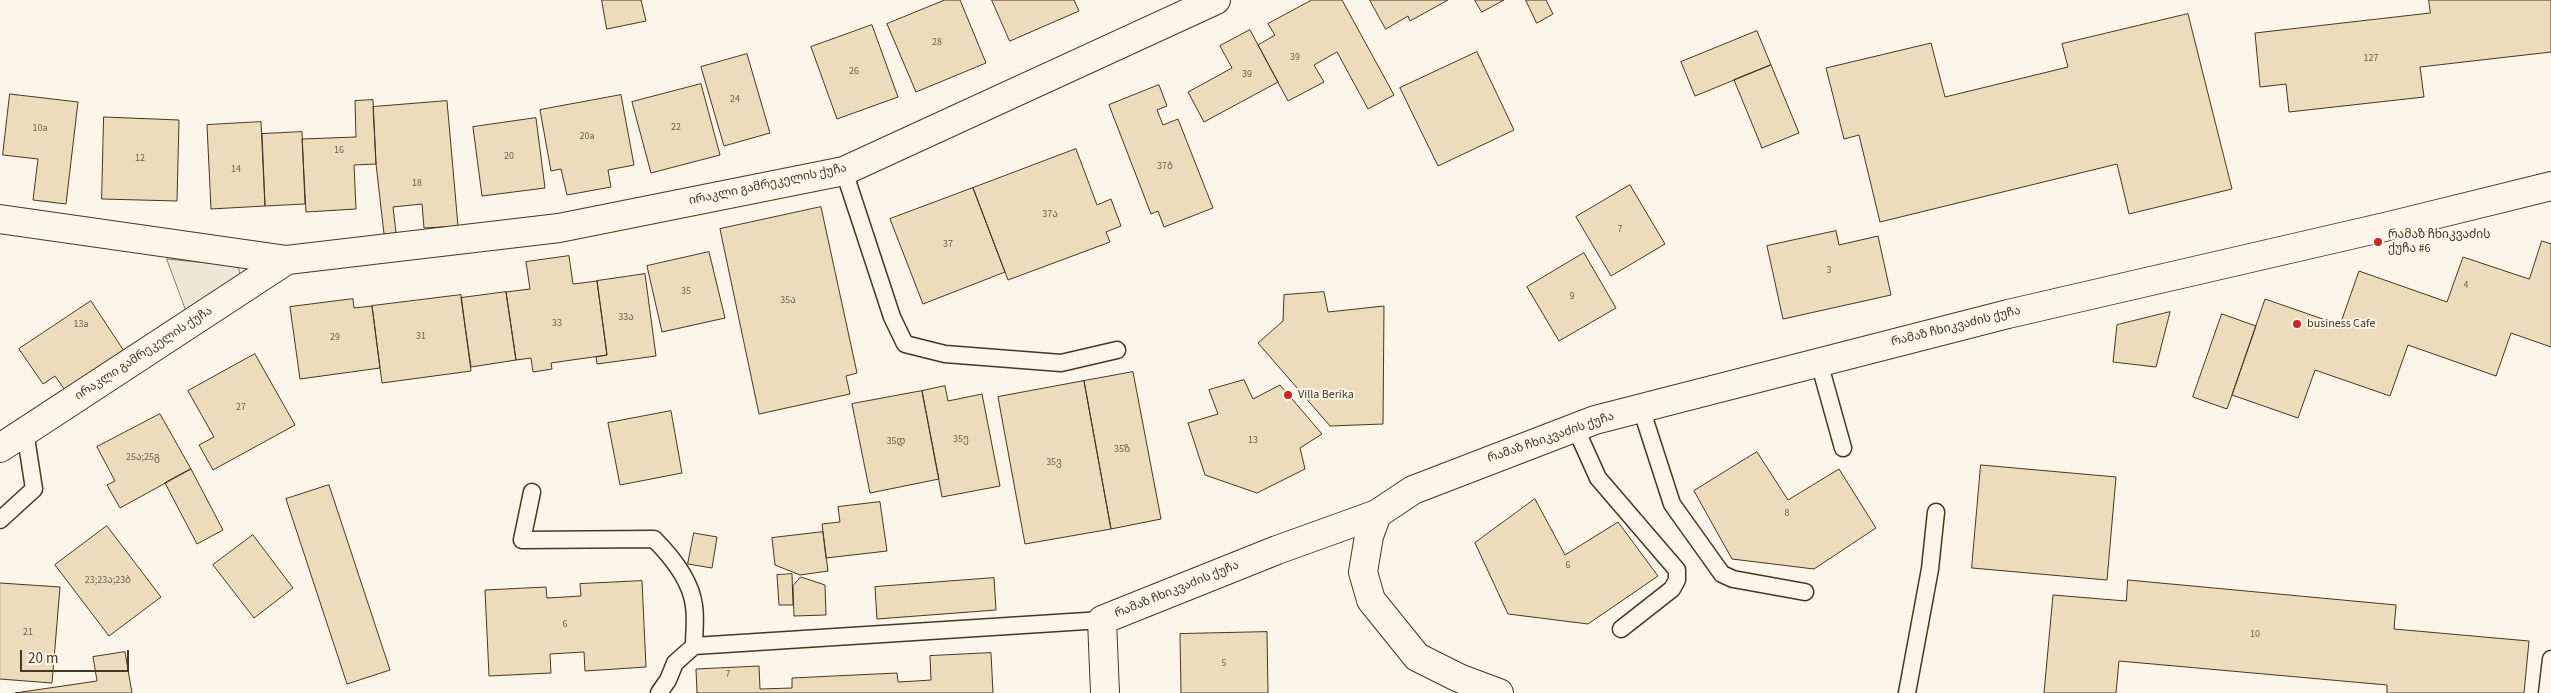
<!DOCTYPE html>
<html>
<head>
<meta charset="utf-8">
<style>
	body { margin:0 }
	#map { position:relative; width:2551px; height:693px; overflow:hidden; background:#fbf6e9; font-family:"Source Sans 3",sans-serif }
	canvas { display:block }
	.scale { position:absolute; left:20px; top:650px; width:109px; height:22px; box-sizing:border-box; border:2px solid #4a3520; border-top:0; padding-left:6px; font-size:15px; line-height:18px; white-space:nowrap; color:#4a3520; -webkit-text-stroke:4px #fbf6e9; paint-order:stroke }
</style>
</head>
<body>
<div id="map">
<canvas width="2551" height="693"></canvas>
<div class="scale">20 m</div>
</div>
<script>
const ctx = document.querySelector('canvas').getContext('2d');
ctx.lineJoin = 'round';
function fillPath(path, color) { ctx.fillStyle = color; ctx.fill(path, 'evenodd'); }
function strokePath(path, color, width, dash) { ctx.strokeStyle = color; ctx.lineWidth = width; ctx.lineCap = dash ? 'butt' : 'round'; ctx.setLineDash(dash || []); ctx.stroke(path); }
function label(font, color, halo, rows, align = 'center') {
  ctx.font = font + ' "Source Sans 3","Noto Sans Georgian",sans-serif'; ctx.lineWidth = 4; ctx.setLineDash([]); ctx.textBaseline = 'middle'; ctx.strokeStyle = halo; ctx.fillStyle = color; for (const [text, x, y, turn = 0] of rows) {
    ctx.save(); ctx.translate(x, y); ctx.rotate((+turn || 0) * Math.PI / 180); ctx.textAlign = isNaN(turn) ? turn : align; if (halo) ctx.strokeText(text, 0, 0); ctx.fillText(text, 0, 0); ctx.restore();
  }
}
const green = new Path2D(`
	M167 259 238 266 241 278 186 310Z`);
const building = new Path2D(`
	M602 0H641L646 21 607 29Z
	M945 0H960L986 63 916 92 887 24Z
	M992 0H1074L1079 11 1010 41Z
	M1312 0H1342L1394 95 1368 109 1337 52 1314 65 1324 82 1288 101 1258 45 1275 35 1268 24Z
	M1370 0H1448L1410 21 1408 16 1386 29Z
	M1475 0H1504L1482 12Z
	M1526 0H1546L1553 14 1537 23Z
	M2429 0H2551V52L2420 67 2424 97 2289 112 2286 84 2260 87 2255 33 2430 13Z
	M2188 14 2232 189 2129 214 2117 164 1880 222 1859 135 1844 139 1826 68 1931 43 1945 97 2068 67 2062 44Z
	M872 25 898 97 837 119 811 47Z
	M1250 30 1278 82 1204 122 1188 92 1232 68 1220 46Z
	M1757 31 1771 65 1695 96 1681 62Z
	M1477 52 1514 130 1438 166 1400 88Z
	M747 54 770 133 724 146 701 67Z
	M1771 65 1799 133 1762 148 1734 80Z
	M701 84 720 155 651 173 632 102Z
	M1159 85 1167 106 1157 110 1163 125 1178 119 1213 208 1164 227 1158 211 1151 214 1109 105Z
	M10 94 78 102 66 204 33 200 38 159 3 155Z
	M621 95 634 165 608 170 611 187 567 195 561 169 551 171 540 110Z
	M373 100 376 164 354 165 356 209 306 212 302 139 356 137 355 101Z
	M447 101 458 226 424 228 422 204 393 207 396 233 384 234 376 164 373 107Z
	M104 117 179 120 177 201 102 199Z
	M536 118 545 188 482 196 473 127Z
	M261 122 265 206 211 209 207 125Z
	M302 132 305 204 265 206 262 134Z
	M1076 149 1097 205 1111 199 1121 226 1106 232 1110 242 1008 280 973 188Z
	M1630 185 1665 244 1611 276 1576 217Z
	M973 188 1005 272 923 304 890 219Z
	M821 207 857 373 846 376 850 394 759 414 720 229Z
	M1836 231 1839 245 1878 236 1891 295 1783 319 1767 246Z
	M2542 241 2551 244V347L2511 333 2496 376 2408 345 2390 396 2315 370 2298 418 2232 395 2265 299 2340 325 2359 271 2447 302 2463 257 2529 279Z
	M709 252 725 318 662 332 647 266Z
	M1584 253 1616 308 1559 341 1527 287Z
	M569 256 573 284 597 281 607 355 551 363 552 369 533 372 531 358 516 360 506 292 530 289 526 262Z
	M645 274 656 356 597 364 596 357 607 355 597 281Z
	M506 292 516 360 471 367 461 298Z
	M1324 292 1328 312 1384 306 1383 424 1330 426 1258 343 1283 321 1284 295Z
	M461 295 471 371 382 383 372 306Z
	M353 299 354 308 372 306 380 368 300 379 290 307Z
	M91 301 126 354 67 393 55 376 43 384 19 349Z
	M2170 312 2156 367 2113 362 2117 325Z
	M2222 314 2256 326 2227 409 2193 397Z
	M255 354 295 425 213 470 199 445 214 437 188 391Z
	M1133 372 1161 519 1111 529 1084 381Z
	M1244 380 1253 399 1280 385 1322 434 1300 448 1305 469 1257 493 1205 475 1188 423 1218 414 1209 390Z
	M1084 381 1111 529 1025 544 998 397Z
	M945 386 948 401 982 394 1000 486 942 497 922 391Z
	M922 391 939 479 870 493 852 404Z
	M671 411 682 473 620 485 608 423Z
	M160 414 191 469 120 508 107 485 115 481 97 447Z
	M1757 452 1788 500 1839 469 1876 528 1814 569 1732 559 1694 491Z
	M1981 465 2116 477 2107 580 1972 568Z
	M191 469 223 530 197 544 165 483Z
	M329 485 390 670 347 684 286 499Z
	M1535 499 1565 555 1618 522 1658 576 1588 624 1508 614 1475 543Z
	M880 502 887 551 826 558 822 524 840 522 838 507Z
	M107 526 161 597 109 636 55 565Z
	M823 532 828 571 800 575 775 565 772 538Z
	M694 533 717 537 712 568 688 564Z
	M253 535 293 588 254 618 213 565Z
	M792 574 793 605H779L777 575Z
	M801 577 825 585 826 615 794 616 793 586Z
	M994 578 996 610 877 619 875 587Z
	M2128 580 2396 605 2394 629 2529 641 2524 693H2387V685L2119 661 2116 693H2044L2053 595 2126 601Z
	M642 581 646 667 585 671 584 652 550 654 551 673 489 676 485 590 546 587 547 598 581 596 580 584Z
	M0 583 60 587 52 683 0 679Z
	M1267 632 1268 693H1181L1180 634Z
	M125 652 132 693H15L97 681 93 657Z
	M991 653 993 693H697L696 669 759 666 760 689 792 688V678L897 673 898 682 916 681 931 680 930 656Z`);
const lane = new Path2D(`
	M844 171 892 317 905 344 945 354 1061 363 1117 350
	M1819 362 1843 448
	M1641 408 1672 504 1722 574 1733 579 1805 592
	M1575 427 1598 478 1677 570V580L1672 589 1621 629
	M532 492 522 540 654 539C672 557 691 580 694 606 696 619 694 633 694 646L1102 620
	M0 520 34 489 25 431
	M659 693 668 680 675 663 694 646
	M1907 693 1930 569 1936 512
	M2547 693 2551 659`);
const street = new Path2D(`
	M0 219 287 260 559 228 844 171 1216 0
	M0 448 287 260
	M1105 693 1102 620 1277 550 1377 514`);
const secondary = new Path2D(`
	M1499 693 1459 678 1417 657 1371 600 1363 572 1369 536 1377 514 1413 490 1595 420 2008 314 2389 226 2551 186`);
const markers = [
	[2378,242,5,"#c62828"],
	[2297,324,5,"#c62828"],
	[1288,395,5,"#c62828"]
];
const numberNames = [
	["28",937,43],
	["39",1295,58],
	["127",2371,59],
	["26",854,72],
	["39",1247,75],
	["24",735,100],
	["22",676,128],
	["10a",40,129],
	["20a",587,137],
	["16",339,151],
	["20",509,157],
	["12",140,159],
	["37ბ",1165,167],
	["14",236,170],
	["18",417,184],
	["37ა",1050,215],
	["7",1620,230],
	["37",948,245],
	["3",1829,271],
	["4",2466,286],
	["35",686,292],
	["9",1572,297],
	["35ა",788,301],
	["33ა",626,318],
	["33",557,324],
	["13a",81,325],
	["31",421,337],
	["29",335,338],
	["27",241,408],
	["35ე",961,440],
	["13",1253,441],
	["35დ",896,442],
	["35ზ",1122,450],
	["25ა;25გ",143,458],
	["35ვ",1054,463],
	["8",1787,514],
	["6",1568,566],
	["23;23ა;23ბ",108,581],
	["6",565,625],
	["21",28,633],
	["10",2255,635],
	["5",1224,664],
	["7",728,675]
];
const streetNames = [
	["ირაკლი გამრეკელის ქუჩა",768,185,-12],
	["რამაზ ჩხიკვაძის ქუჩა",1956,327,-14],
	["ირაკლი გამრეკელის ქუჩა",144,354,-33],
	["რამაზ ჩხიკვაძის ქუჩა",1551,438,-19],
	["რამაზ ჩხიკვაძის ქუჩა",1177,590,-22]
];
const poiNames = [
	["რამაზ ჩხიკვაძის",2388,235],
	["ქუჩა #6",2388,249],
	["business Cafe",2307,324],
	["Villa Berika",1298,395]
];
fillPath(green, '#ede6d9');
strokePath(green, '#887966', 1);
fillPath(building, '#ecdcbc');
strokePath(building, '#4a3520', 1);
strokePath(lane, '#4a3520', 19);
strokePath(street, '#4a3520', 30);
strokePath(secondary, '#4a3520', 30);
strokePath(lane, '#fbf6e9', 16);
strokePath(street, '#fbf6e9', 28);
strokePath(secondary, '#fbf6e9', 28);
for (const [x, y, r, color] of markers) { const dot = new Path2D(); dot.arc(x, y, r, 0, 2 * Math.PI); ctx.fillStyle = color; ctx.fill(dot); strokePath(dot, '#fbf6e9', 2); }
label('10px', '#725f47', null, numberNames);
label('12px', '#4a3520', '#fbf6e9', streetNames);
label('12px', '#4a3520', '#fbf6e9', poiNames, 'left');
</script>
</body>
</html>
